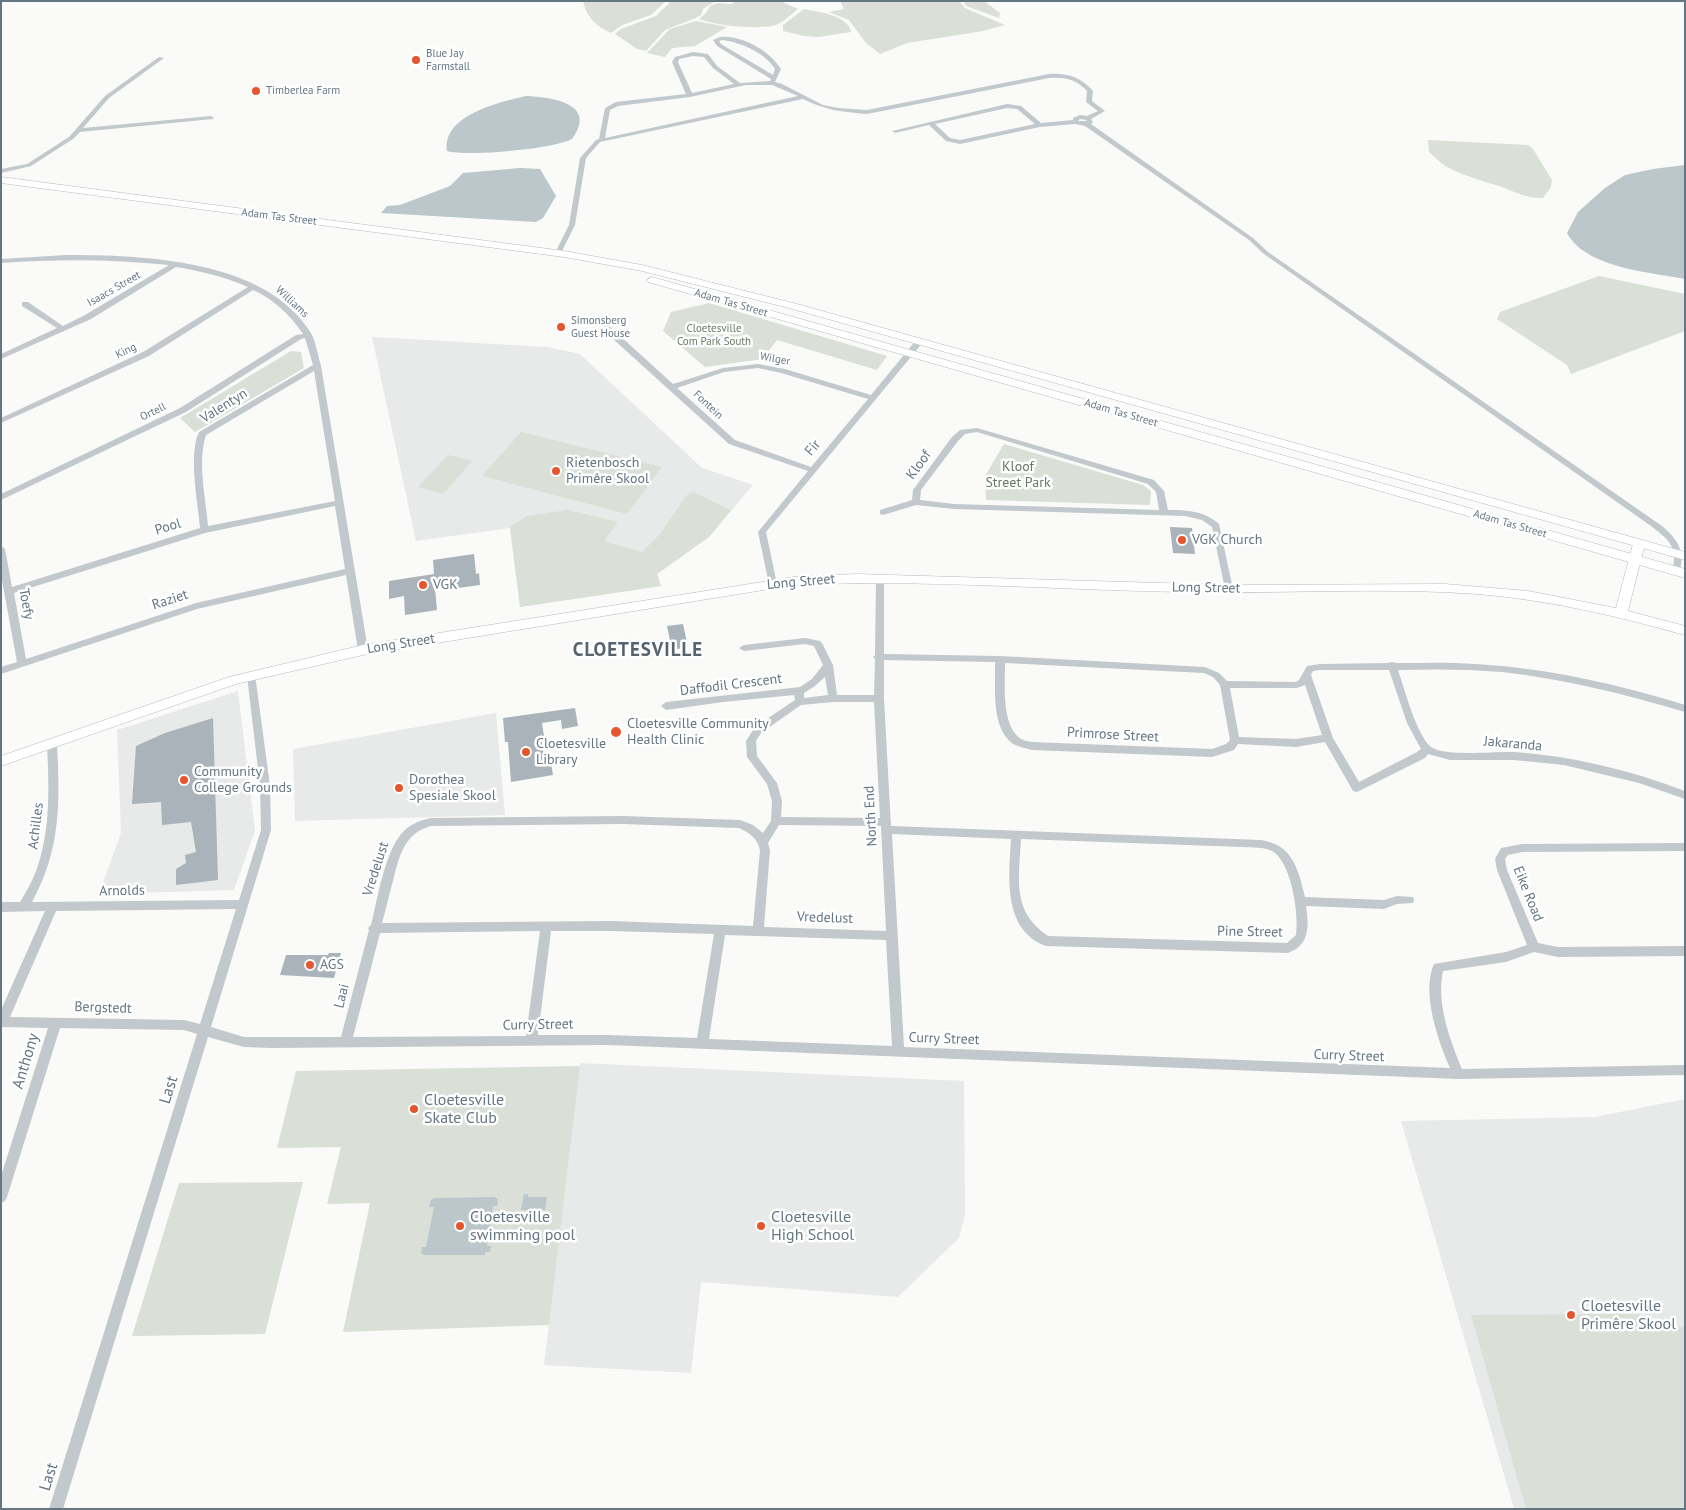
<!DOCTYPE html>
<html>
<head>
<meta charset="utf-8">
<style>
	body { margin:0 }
	#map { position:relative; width:1686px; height:1510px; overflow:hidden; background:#fafaf8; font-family:"PT Sans",sans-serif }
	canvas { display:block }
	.frame { position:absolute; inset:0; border:2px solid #657683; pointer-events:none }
</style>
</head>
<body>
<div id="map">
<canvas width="1686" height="1510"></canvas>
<div class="frame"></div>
</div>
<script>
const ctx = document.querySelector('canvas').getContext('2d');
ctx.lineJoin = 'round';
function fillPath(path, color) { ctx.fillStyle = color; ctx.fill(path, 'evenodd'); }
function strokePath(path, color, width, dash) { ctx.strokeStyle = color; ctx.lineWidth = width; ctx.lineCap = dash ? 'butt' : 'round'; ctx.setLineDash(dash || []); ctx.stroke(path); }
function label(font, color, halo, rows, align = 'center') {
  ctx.font = font + ' "PT Sans",sans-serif'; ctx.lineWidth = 5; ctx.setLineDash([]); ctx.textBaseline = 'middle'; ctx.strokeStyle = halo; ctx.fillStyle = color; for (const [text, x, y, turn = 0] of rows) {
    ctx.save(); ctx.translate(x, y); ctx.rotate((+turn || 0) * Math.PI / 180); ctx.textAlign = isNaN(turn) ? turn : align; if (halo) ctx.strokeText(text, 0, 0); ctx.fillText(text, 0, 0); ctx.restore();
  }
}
const built = new Path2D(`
	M372 337 548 347 580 354 702 468 753 485 709 537 657 574 661 586 520 607 510 528 416 541Z
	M238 691 255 831 234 890 99 894 121 833 117 730Z
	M496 713 505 815 295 821 293 749Z
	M580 1063 964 1081 965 1215 959 1238 898 1297 701 1282 691 1373 544 1365Z
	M1685 1099V1509H1514L1401 1121 1595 1117Z`);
const green = new Path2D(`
	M583 1H666L651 15 622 25 611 33C597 27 586 17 583 1Z
	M671 1 714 2 703 9 701 15 696 18 665 30 646 51 637 49 615 34 621 29 656 16Z
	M736 1H780L798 9C790 15 782 24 772 26 753 29 717 26 699 19L706 13 710 6 718 3 731 4Z
	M840 1H959L965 8 1005 25 983 31 907 43 880 54 866 43 849 20 829 12 844 9Z
	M964 1H984L1000 13 999 18 966 6Z
	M804 9C818 12 848 15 851 32L819 37 804 36 783 31V25Z
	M696 21 727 27 695 46 672 48 665 57 647 53 670 29Z
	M1428 140 1528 145 1533 149 1552 180 1551 187 1543 198C1526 199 1514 191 1499 186 1482 181 1466 176 1451 169 1443 166 1435 157 1429 152Z
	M1599 276 1685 294V331L1571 374 1567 365 1497 319 1500 312Z
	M709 303 887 356 877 370 777 340 763 359 705 367 663 331 671 312Z
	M291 351 301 352 304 368 195 432 180 418Z
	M521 432 662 467 627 514 482 476Z
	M1004 444 1143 485 1151 491 1150 505 986 500 985 476Z
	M448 455 472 461 443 494 418 487Z
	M693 492 731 510 709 537 657 574 661 586 520 607 510 527 527 516 568 510 618 522 604 541 642 552 659 535 687 495Z
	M580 1066 549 1325 343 1332 370 1203 327 1204 341 1147 277 1148 296 1071Z
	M303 1182 265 1334 132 1336 179 1183Z
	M1639 1314 1644 1327H1685V1509H1526L1471 1315Z`);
const water = new Path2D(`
	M526 96C550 97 599 103 572 139 553 149 467 157 447 151 442 115 500 102 526 96Z
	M1685 165V279C1649 272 1586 268 1567 233L1578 212 1605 188 1625 175 1653 169Z
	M520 168 540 169 556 196 543 218 536 222 381 213 387 206 400 205 450 186 463 173Z
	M524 1194H528V1197H547L545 1210H521Z
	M494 1197 498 1199 497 1206H493L487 1246H491L490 1252H485V1255H424L421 1253 422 1247H426L434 1207H429L431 1200 435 1198Z`);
const building = new Path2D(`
	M1170 527 1192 528 1195 554 1173 553Z
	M474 554 476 574 479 573 480 585 458 588V584L435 588 437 610 405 615 404 596 389 599V581L434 574 433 560Z
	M683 624 688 647 672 650 667 626Z
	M575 708 578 726 562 729 561 720 542 723 544 736H541L545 764 551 763 553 775 511 782 508 742H505L503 718Z
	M213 718 218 880 176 885V869L186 863 185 855 196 852 191 822 162 825 161 802 132 804 136 746 165 733Z
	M329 953H341L334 978 280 975 286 955H328Z`);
const street = new Path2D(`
	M720 37C742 35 770 51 781 69L775 82 782 84 823 105 838 108 867 110 1049 74C1067 73 1081 77 1093 91L1092 101 1105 111 1091 119 1093 122 1091 124 1253 238 1268 252 1662 526C1678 539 1686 553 1679 573H1673L1672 571C1679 547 1668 539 1651 526L1264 254 1249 240 1085 126 1075 124 1040 127 960 144 946 141 929 125 895 133 892 131 1007 104 1021 106 1041 123 1073 120V118L1080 115 1087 116 1098 111 1086 102 1087 91C1076 79 1065 77 1049 78L867 114C842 112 825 110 803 99L600 142 586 158 575 225 560 255 555 256 554 255 569 225 580 158 596 140 599 139 605 108 616 102 686 94 672 62 675 57 693 52 708 54 717 66 740 83 770 81 771 79 717 46 713 40ZM722 40C741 42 765 53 775 69L773 75 721 44 719 41ZM693 56 704 57 713 68 734 84 692 93 678 62 679 59ZM746 85H772L798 96 605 138 610 110 618 106 690 97ZM1007 108 1017 109 1035 124 960 140 950 138 935 124ZM1081 119 1086 120 1087 121H1079L1078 120Z
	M159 57 164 58 109 98 83 128 211 116 214 118 213 119 80 132 73 139 31 166 1 173V169L27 164 69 137 105 96Z
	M66 255C142 255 266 259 311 333 316 342 318 356 321 366L368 650 366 652H360L358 650 346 575 197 609 1 674V667L17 662 1 575V546L5 549 12 587 200 528C198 503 188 454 199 432L313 365 305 338 301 339 186 412 1 500V494L180 408 296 335 303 334C291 316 274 299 253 290L149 356 1 423V418L143 352 248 287C225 277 201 271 176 267L91 319 1 359V354L57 328 22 306V302H28L63 326 85 315 169 265C113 259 58 259 1 263V259ZM314 371 335 501 208 526C206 498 197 463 206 435ZM335 506 345 569 196 603 26 659 14 593 205 533Z
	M602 325H608L673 384 723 368 758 364 785 369 871 395 917 339H923L924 341 766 532 777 584 773 587 769 584 758 532 808 471 729 444 602 329ZM758 368 781 373 868 399 811 467 735 440 677 388 724 372Z
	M977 428 1154 480 1164 491 1168 510C1187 510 1205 511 1219 524L1233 589 1232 591 1229 592 1225 589 1212 527 1202 520 1185 516 954 509 916 505 883 515 880 514V510L912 500 913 490 952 437 960 430ZM977 432 1148 484 1156 492 1159 510 954 504 920 500 921 490 958 441 965 434Z
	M880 576 884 579V654L1000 656 1205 667 1219 673 1227 681 1296 682 1299 680 1307 666 1320 664 1388 663 1392 662 1396 663C1422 663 1449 662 1476 664 1547 668 1617 684 1685 705V712C1625 694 1564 679 1502 672 1467 669 1433 669 1398 670 1404 688 1417 736 1431 747 1445 757 1495 751 1514 752 1572 756 1630 770 1685 791V799L1639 783 1564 765 1514 760H1450L1428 754 1425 758 1357 792 1353 791 1325 742 1296 747 1238 744 1234 750 1212 757 1032 750C1026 748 1019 747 1013 744 990 727 996 687 995 662L884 660V699L891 826 1261 840C1293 845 1298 869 1305 897L1384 900 1397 896 1413 897 1414 900 1413 903 1397 904 1384 909 1306 906C1309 926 1310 945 1288 953L1046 946C1002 930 1009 875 1011 839L892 834 904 1047 1450 1068C1438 1041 1421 992 1434 964L1506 952 1527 945 1497 870 1495 859 1501 848 1522 844 1685 843V851L1522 852 1508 855 1505 859 1507 870 1538 943 1558 947 1685 946V956L1558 957 1534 952 1506 962 1443 971C1436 1003 1450 1040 1462 1069L1685 1065V1075L1458 1079 608 1045 271 1048 244 1047 208 1037 63 1509H49L197 1034 184 1030 60 1028 7 1197 5 1201 1 1203V1176L48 1028 1 1027V1010L45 911 1 912V902H20C26 892 32 882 36 871 51 831 49 786 47 744L48 741H56L57 744C60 803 61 849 32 902L239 900 261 830 260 786 247 676 249 674H255L270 786 271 830 211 1027 244 1037H341L369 930 368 928 371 925C378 898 385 847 406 829 413 823 422 820 431 818L622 816 740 820 753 825 763 833 771 821 772 801 767 784 747 757 746 741 755 727 795 700 794 695 723 702 666 710 661 706 666 702 800 687 812 679 823 665 814 646 805 644 744 651 739 648 744 645 805 638 820 641 822 643 833 665 837 695H874L875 659 873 657 875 655 876 579ZM1005 663 1204 673 1213 677 1220 685 1230 740 1226 744 1212 749 1032 742C1029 741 1024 741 1021 739 1001 726 1005 684 1005 663ZM1320 670H1389L1407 723 1421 749 1417 752 1359 782 1333 738 1311 675 1313 671ZM825 677 828 695 804 698V693L815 686ZM1305 685 1322 735 1296 739 1239 737 1230 688H1297ZM833 702H874L880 818 781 817 782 801 777 783 757 756 756 741 761 733 801 705ZM622 824 739 828C750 833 757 838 760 850L753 926 610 921 382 923C386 909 389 895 393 881 399 857 404 833 431 826ZM779 825 881 826 886 931 764 927 770 850 768 843ZM1021 839 1241 847C1251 848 1267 846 1275 853 1292 867 1299 915 1296 935L1287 943 1048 936C1011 911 1019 879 1021 839ZM236 909 200 1024 184 1020 10 1017 56 911ZM540 931 526 1036 353 1037 380 933ZM551 931H610L714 934 697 1038 608 1035H538ZM725 935 886 940 892 1046 709 1039Z`);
const secondary = new Path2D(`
	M1639 540 1645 544 1628 611 1685 626V635C1617 616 1549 600 1478 594 1381 587 1282 594 1185 592 1055 590 924 579 794 585L363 655 236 684 1 766V756L229 677 363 645 794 577 856 574 1228 585 1445 584 1528 591 1616 608 1633 544Z`);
const primary = new Path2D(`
	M1 177 564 251 642 265 797 304 1685 552V560L789 308 642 271 564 257 1 183Z
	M652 277 1685 569V578L648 282 647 280Z`);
const markers = [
	[416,60,5,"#e4572e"],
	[256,91,5,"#e4572e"],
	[561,327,5,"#e4572e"],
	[556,471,5,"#e4572e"],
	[1182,540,5,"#e4572e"],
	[423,585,5,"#e4572e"],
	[616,732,6,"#e4572e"],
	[526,752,5,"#e4572e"],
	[184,780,5,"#e4572e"],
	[399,788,5,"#e4572e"],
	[310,965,5,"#e4572e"],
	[414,1109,5,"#e4572e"],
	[460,1226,5,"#e4572e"],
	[761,1226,5,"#e4572e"],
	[1571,1315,5,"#e4572e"]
];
const farPoinames = [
	["Blue Jay",426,54],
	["Farmstall",426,67],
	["Timberlea Farm",266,91],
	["Simonsberg",571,321],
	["Guest House",571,334]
];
const farStreetnames = [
	["Adam Tas Street",279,217,7],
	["Isaacs Street",114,289,-30],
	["Williams",292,302,43],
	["Adam Tas Street",731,303,16],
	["King",126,351,-26],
	["Wilger",775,359,11],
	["Fontein",708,405,43],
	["Ortell",153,412,-26],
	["Adam Tas Street",1121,413,16],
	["Adam Tas Street",1510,524,16]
];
const farParknames = [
	["Cloetesville",714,329],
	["Com Park South",714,342]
];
const streetNames = [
	["Valentyn",224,406,-32],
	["Fir",813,448,-50],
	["Kloof",919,465,-54],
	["Pool",168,527,-17],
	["Long Street",801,582,-5],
	["Long Street",1206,588,1],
	["Raziet",170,600,-18],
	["Toefy",26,604,80],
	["Long Street",401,644,-9],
	["Daffodil Crescent",731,685,-7],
	["Primrose Street",1113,735,3],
	["Jakaranda",1513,744,5],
	["North End",871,816,-93],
	["Achilles",36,826,-83],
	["Vredelust",376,869,-72],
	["Arnolds",122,891,-1],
	["Eike Road",1528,894,68],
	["Vredelust",825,918,2],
	["Pine Street",1250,932,1],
	["Laai",342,996,-76],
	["Bergstedt",103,1008,2],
	["Curry Street",538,1025,-1],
	["Curry Street",944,1039,2],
	["Curry Street",1349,1056,2]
];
const poiNames = [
	["Rietenbosch",566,463],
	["Primêre Skool",566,479],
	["VGK Church",1192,540],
	["VGK",433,585],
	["Cloetesville Community",627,724],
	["Health Clinic",627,740],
	["Cloetesville",536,744],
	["Library",536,760],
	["Community",194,772],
	["College Grounds",194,788],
	["Dorothea",409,780],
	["Spesiale Skool",409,796],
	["AGS",320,965]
];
const parkNames = [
	["Kloof",1018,467],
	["Street Park",1018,483]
];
const nearStreetnames = [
	["Anthony",26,1061,-73],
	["Last",169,1090,-73],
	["Last",49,1477,-73]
];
const nearPoinames = [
	["Cloetesville",424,1100],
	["Skate Club",424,1118],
	["Cloetesville",470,1217],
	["swimming pool",470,1235],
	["Cloetesville",771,1217],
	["High School",771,1235],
	["Cloetesville",1581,1306],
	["Primêre Skool",1581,1324]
];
const districtNames = [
	["CLOETESVILLE",638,651]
];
fillPath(built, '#e8e9e9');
fillPath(green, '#dadfd7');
fillPath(water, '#bbc7cb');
fillPath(building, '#aab3b9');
strokePath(secondary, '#b3babf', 1);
strokePath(primary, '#b5babe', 1);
fillPath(street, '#c3c8cc');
fillPath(secondary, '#fff');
fillPath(primary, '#fff');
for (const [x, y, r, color] of markers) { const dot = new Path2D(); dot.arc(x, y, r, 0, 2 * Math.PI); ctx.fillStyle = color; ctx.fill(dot); strokePath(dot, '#fff', 2); }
label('11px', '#657683', '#fff', farPoinames, 'left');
label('11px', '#657683', '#fff', farStreetnames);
label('11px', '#687a64', '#fff', farParknames);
label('14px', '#657683', '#fff', streetNames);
label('14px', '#657683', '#fff', poiNames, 'left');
label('14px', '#687a64', '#fff', parkNames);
label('16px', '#657683', '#fff', nearStreetnames);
label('16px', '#657683', '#fff', nearPoinames, 'left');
ctx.letterSpacing = '1px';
label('bold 19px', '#57646e', '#fff', districtNames);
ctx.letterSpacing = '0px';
</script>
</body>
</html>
